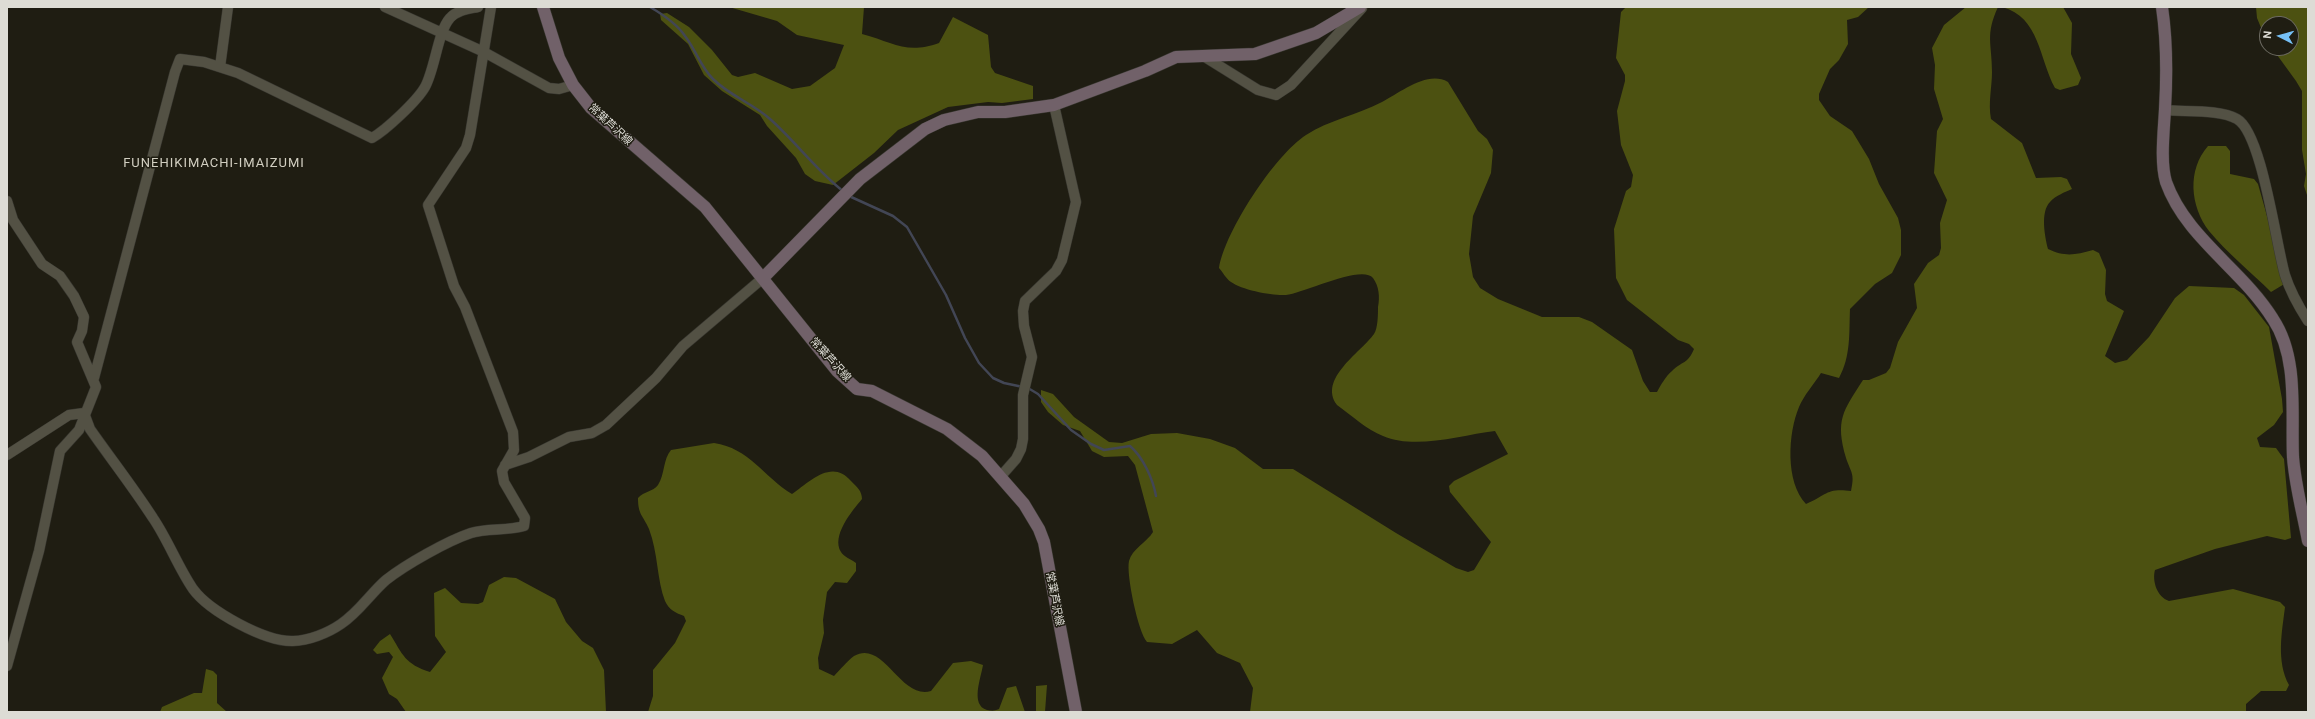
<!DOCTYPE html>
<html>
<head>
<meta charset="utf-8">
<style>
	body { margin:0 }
	#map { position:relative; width:2315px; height:719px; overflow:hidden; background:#1f1d12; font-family:Roboto,sans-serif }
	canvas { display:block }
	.frame { position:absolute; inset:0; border:8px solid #dddcd5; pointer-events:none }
	.north { position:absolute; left:2259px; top:16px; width:40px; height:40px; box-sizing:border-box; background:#1f1d12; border:1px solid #6b6960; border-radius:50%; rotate:276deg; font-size:11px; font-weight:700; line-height:16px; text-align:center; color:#dddcd5 }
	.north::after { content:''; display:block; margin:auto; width:14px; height:18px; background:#76c0f6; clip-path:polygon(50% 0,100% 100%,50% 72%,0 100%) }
</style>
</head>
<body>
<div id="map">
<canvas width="2315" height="719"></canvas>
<div class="frame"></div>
<div class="north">N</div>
</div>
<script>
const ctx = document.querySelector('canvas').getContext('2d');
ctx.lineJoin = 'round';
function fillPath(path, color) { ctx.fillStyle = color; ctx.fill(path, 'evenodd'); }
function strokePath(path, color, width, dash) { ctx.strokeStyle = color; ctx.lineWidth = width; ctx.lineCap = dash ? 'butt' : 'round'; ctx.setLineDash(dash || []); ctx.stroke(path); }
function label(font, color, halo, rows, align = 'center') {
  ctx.font = font + ' Roboto,"Noto Sans JP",sans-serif'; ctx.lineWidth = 3; ctx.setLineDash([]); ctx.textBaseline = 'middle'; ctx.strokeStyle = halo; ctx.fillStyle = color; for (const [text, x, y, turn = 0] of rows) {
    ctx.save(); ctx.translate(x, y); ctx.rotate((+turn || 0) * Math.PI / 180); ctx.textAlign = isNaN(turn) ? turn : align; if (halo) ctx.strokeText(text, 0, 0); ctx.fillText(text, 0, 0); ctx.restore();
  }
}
const forest = new Path2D(`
	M729 7H864L862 34C893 42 906 55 939 43L953 17 988 35 991 67 995 73 1033 86V99L1002 103 988 102 948 107 898 130 874 153 833 185 815 181 805 174 796 158 767 126 760 115 722 91 704 75 688 44 661 20 660 14 667 13 689 27 712 50 732 75 738 77 755 73 792 89 810 86 835 68 844 45 797 35 777 21Z
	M1626 7H1869L1858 17 1847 20 1848 44 1839 60 1830 69 1819 94V100L1830 116 1852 131 1869 159 1879 184 1898 218 1901 230V255L1892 273 1875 284 1850 309C1849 334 1851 356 1839 378L1821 373C1814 384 1804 395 1799 407 1788 433 1785 482 1806 504 1827 495 1826 488 1851 491 1855 473 1851 473 1846 458 1835 420 1843 411 1863 380H1869L1886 373 1890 368 1898 342 1917 308 1914 284 1928 263 1939 255 1941 248 1940 223 1947 200 1934 173 1937 131 1943 119 1934 89 1935 65 1932 48 1944 25 1966 7H1998C1985 35 1992 43 1992 72 1992 87 1988 103 1991 119L2022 143 2036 178 2061 177 2067 179 2072 189C2065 192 2055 196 2050 202 2040 212 2045 237 2048 249 2065 257 2075 255 2093 250L2099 253 2106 270 2105 294 2107 301 2124 311 2105 356 2115 363 2127 360 2149 337 2175 298 2189 286 2234 288 2244 295 2269 327 2282 399 2283 412 2274 425 2257 438 2260 447 2276 448 2284 459 2291 538 2285 540 2267 536 2215 549 2155 570C2152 581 2157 597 2169 601L2233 589 2280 602 2285 607C2282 632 2276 661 2289 685L2286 691H2261L2246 704V712H1250L1253 688 1240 663 1217 653 1197 630 1172 644 1147 642C1138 632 1126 574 1129 561 1132 549 1147 542 1153 532L1135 465 1128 456 1104 457 1092 451 1080 431 1063 425 1048 412 1041 402V390L1053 394 1074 417 1109 442 1122 443 1151 434 1177 433 1210 439 1235 448 1263 469H1293L1396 533 1456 568 1468 572 1474 570 1491 542 1450 492 1449 486 1454 481 1508 454 1495 431C1461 435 1416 450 1383 436 1367 430 1351 415 1337 405 1318 379 1360 353 1374 334 1378 328 1378 314 1378 307 1380 297 1379 286 1373 278 1362 264 1304 293 1286 295 1273 296 1242 290 1231 282 1226 279 1223 272 1219 268 1225 231 1275 155 1306 135 1329 120 1357 115 1382 102 1400 93 1427 70 1448 82L1478 131 1487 139 1493 150 1491 173 1473 216 1469 254 1473 277 1480 288 1498 299 1542 317H1579L1592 322 1632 350 1643 381 1650 392H1657C1661 385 1665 377 1672 371 1682 361 1688 364 1694 349L1689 344 1678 340 1627 300 1616 278 1614 229 1626 191 1631 187 1633 175 1621 145 1617 111 1625 81V75L1616 58 1621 12Z
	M2002 7H2063L2072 23 2071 54 2081 78 2078 85 2060 90 2055 88C2039 59 2040 17 2002 7Z
	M2256 7H2308V198L2304 186 2306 174 2302 150V91L2296 81 2272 48H2291V24H2267V42L2257 18Z
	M2208 146H2226L2230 151V174L2254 179 2258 184 2286 283 2271 292C2252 273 2226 252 2209 231 2190 206 2187 170 2208 146Z
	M714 443C749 448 764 477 792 494 809 482 832 458 851 481 857 487 862 491 862 499 852 511 831 536 841 552 843 556 852 560 856 563V571L847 583 835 582 827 592 823 620 824 633 818 658 819 669 834 676C840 670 847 661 854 656 884 639 900 700 931 691L953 663 971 661 983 665C981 678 970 705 987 710 992 711 994 711 999 709L1007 688 1016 686 1025 712H648L653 696V670L675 643 686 621 684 616C676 613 669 610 665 601 657 581 658 552 649 529 643 515 638 515 638 498 644 491 653 492 658 485 665 474 663 459 671 450Z
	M504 577 516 578 555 599 566 622 582 641 593 648 604 670 606 712H406L397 699 389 694 382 678 393 657 389 652 377 654 373 650 380 641 390 634C403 655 405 664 430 672L446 652 435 636 434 593 445 588 461 603 478 604 483 602 489 585Z
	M206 669 213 671 217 675V703L227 712H160L162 707 194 693H202Z
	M1047 685 1045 712H1036V686Z`);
const stream = new Path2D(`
	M650 7C662 14 677 24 685 36 696 50 700 66 713 79 730 96 752 103 770 119 796 142 816 170 843 191
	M849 196 893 216 907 227 946 295 965 338 979 363 993 378 1004 383 1023 387
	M1028 388 1038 394 1071 430 1091 444 1104 450 1130 446C1143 457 1153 479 1156 496`);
const street = new Path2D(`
	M385 7 484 52 549 88 559 89 573 85
	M1205 57 1258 90 1276 95 1291 85 1362 8
	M220 67 228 7
	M2165 110C2185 112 2220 109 2237 119 2262 133 2276 245 2285 275 2290 291 2299 307 2308 321
	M7 201 13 220 42 264 60 276 74 296 84 317 82 331 77 342 96 387 79 430 60 451 39 551 7 666
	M94 378 175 72 180 59 204 62 238 73 372 138C386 130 417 101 425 87 435 69 438 31 450 18 457 10 469 9 478 7
	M84 413 90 429C111 459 133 487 153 518 168 540 178 567 193 589 209 611 265 642 293 641 308 641 328 633 341 624 359 612 370 594 386 580 405 565 447 541 471 533 487 528 507 531 524 526L525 518 504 482 502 471 514 450 513 432 465 307 454 286 428 205 466 148 470 135 491 7
	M7 455 69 415 84 413
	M505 465 529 457 569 437 592 433 606 425 656 378 683 346 763 278
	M1001 476 1016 459 1021 449 1023 439V395L1032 357 1024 326 1023 311 1025 301 1056 271 1062 260 1076 202 1054 105`);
const secondary = new Path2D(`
	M543 7 559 58 573 85 591 108 705 207 837 371 857 389 872 391 947 429 982 456 1024 504 1039 529 1044 542 1076 712
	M2162 7C2167 41 2167 75 2165 109 2164 130 2160 162 2166 182 2186 238 2242 269 2273 319 2299 358 2291 413 2293 457 2295 485 2303 514 2308 541
	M763 278 860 179 925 129 944 120 978 112H1005L1054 105 1145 71 1176 57 1255 54 1316 33 1360 7`);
const streetNames = [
	["常葉芦沢線",610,125,43],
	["常葉芦沢線",830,360,48],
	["常葉芦沢線",1054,599,79]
];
const quarterNames = [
	["FUNEHIKIMACHI-IMAIZUMI",214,164]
];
fillPath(forest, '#4c5111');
strokePath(stream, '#424655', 2.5);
strokePath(street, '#383730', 11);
strokePath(secondary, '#383730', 13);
strokePath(street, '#535144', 10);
strokePath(secondary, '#716169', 12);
label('11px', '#dddcd5', '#1f1d12', streetNames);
ctx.letterSpacing = '1px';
label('13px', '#d2cfc1', '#1f1d12', quarterNames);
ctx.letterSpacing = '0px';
</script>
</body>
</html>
